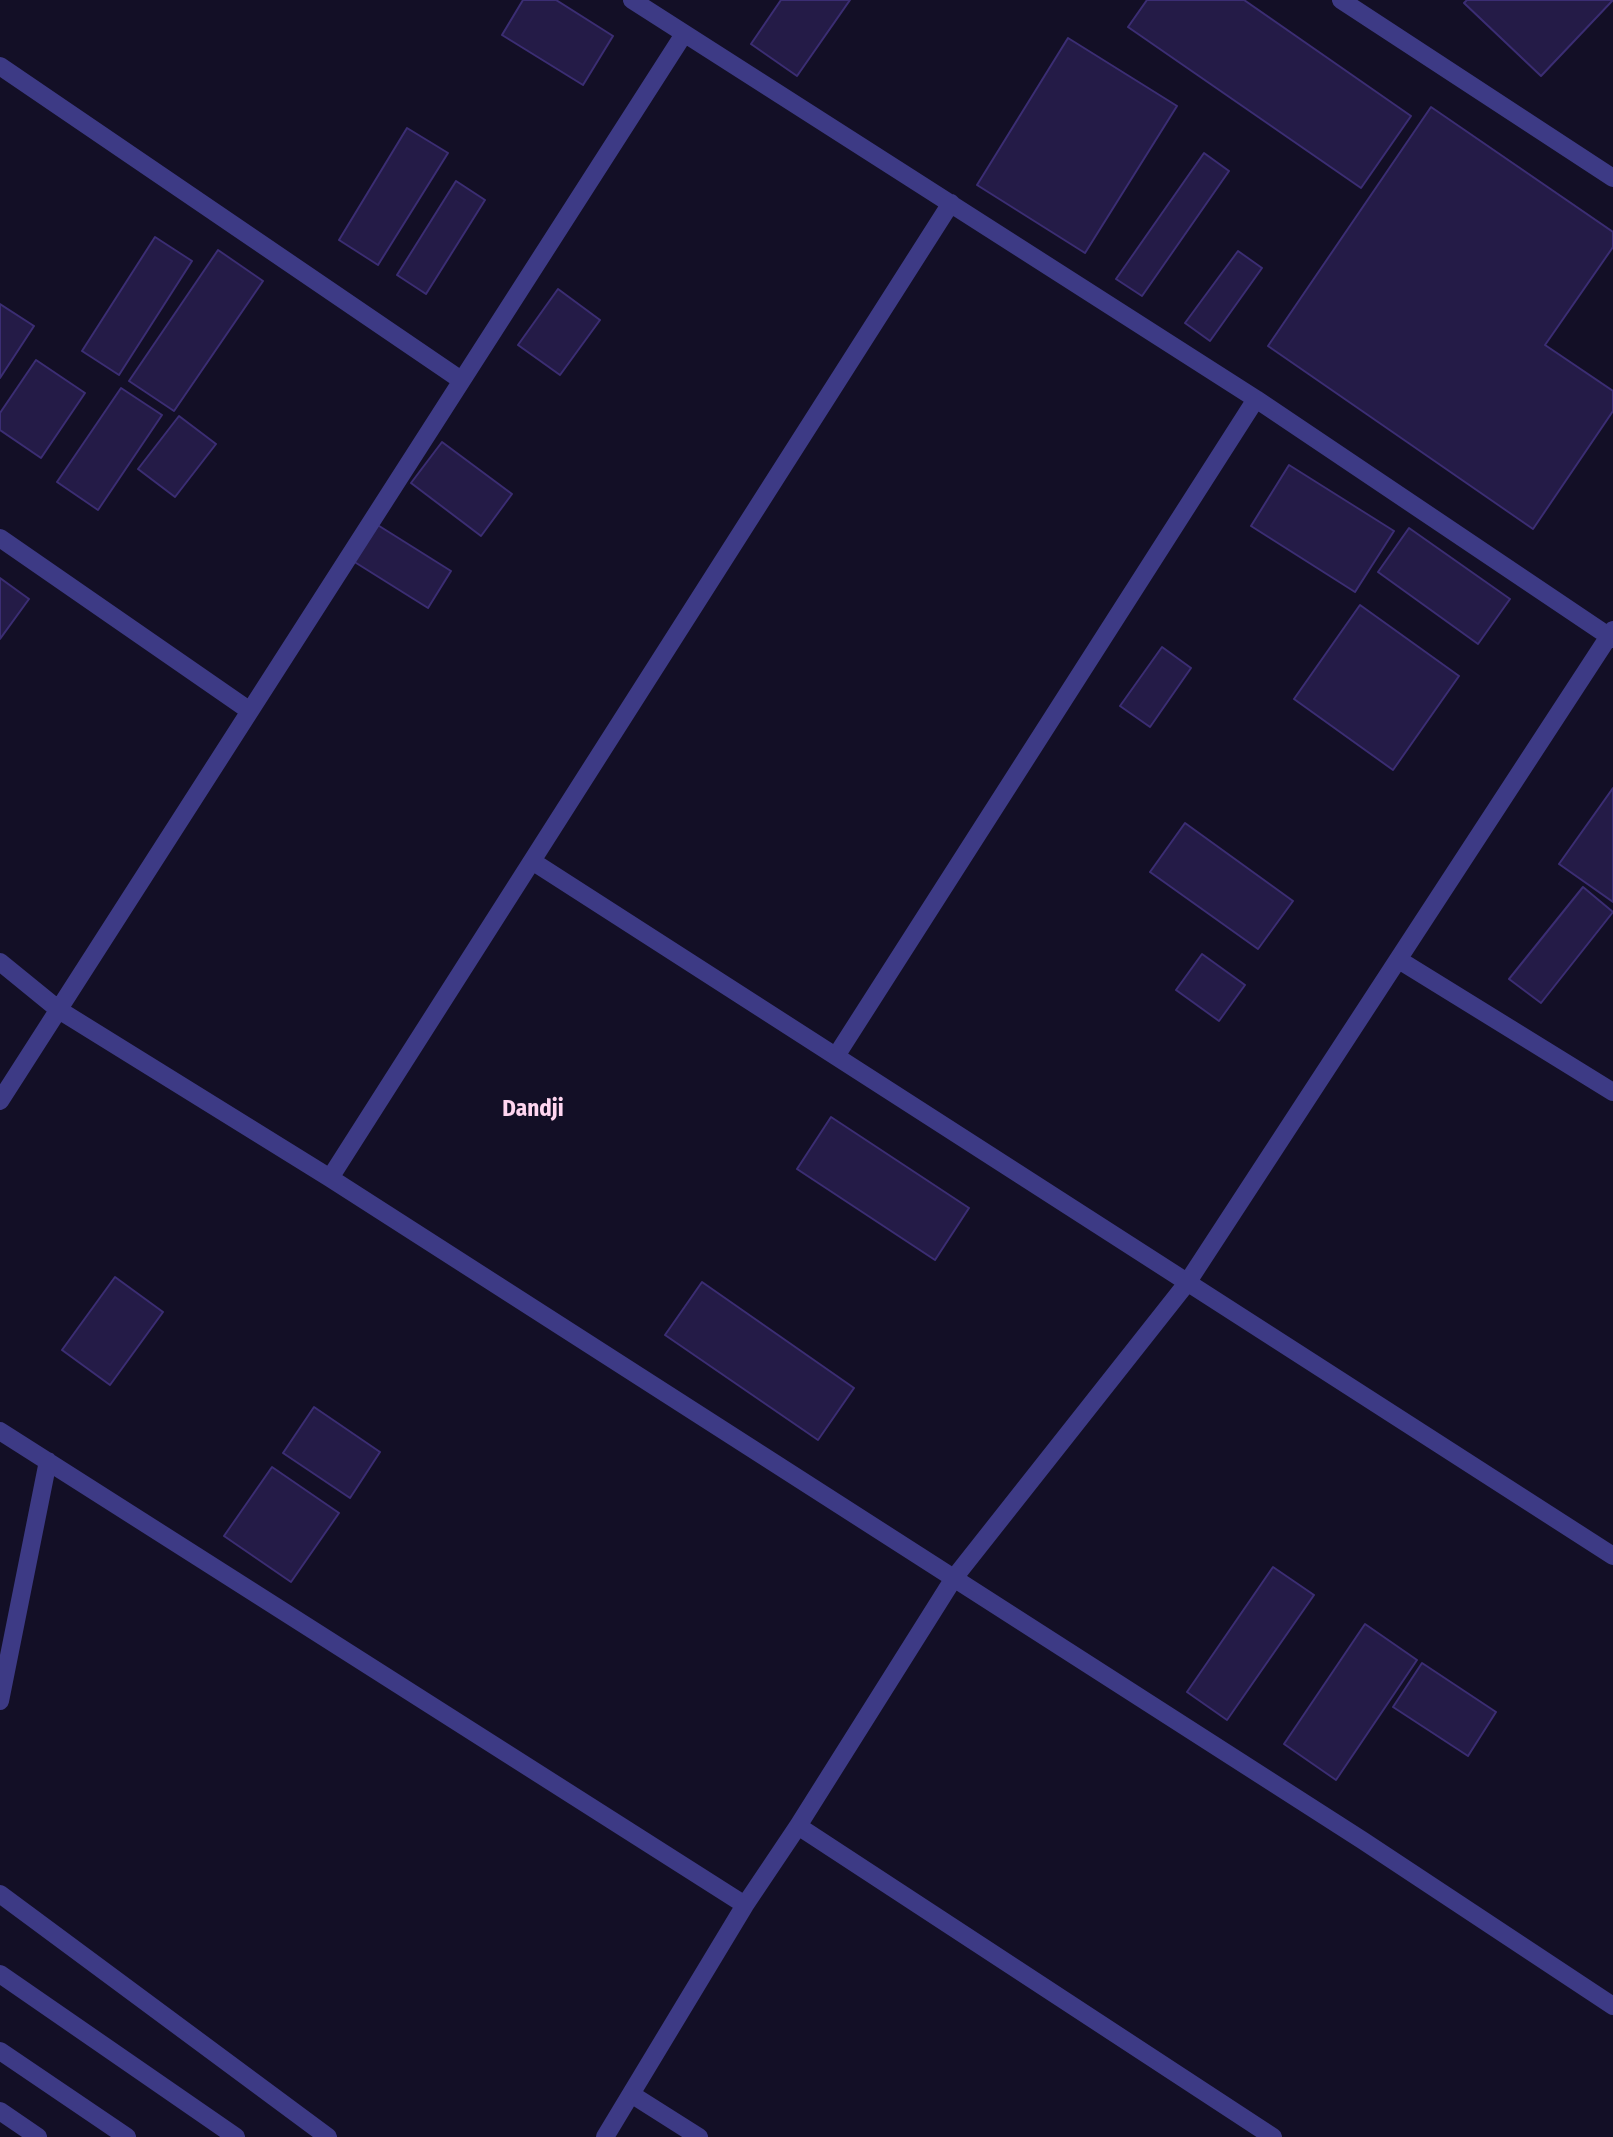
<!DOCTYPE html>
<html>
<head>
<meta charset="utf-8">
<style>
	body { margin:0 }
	canvas { display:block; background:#130f26 }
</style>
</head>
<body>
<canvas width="1613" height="2137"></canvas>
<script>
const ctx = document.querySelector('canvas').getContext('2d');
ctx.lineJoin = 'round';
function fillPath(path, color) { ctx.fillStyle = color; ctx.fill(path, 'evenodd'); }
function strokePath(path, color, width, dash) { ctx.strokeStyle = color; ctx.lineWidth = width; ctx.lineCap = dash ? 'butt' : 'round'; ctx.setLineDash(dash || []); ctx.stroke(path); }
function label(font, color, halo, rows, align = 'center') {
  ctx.font = font + ' "Fira Sans Condensed",sans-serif'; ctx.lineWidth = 5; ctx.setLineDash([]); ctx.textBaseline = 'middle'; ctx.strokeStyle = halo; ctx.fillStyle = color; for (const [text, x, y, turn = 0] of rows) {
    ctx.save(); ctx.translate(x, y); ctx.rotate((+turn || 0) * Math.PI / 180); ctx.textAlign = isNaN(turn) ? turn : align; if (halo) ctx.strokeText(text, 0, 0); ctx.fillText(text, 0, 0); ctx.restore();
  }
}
const building = new Path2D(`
	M523 0H556L613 36 583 85 502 35Z
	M781 0H850L797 76 751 44Z
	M1147 0H1244L1411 116 1361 188 1128 27Z
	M1467 0H1613L1541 76 1464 3Z
	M1068 38 1177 106 1085 253 977 185Z
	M1431 107 1613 232V247L1545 345 1613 391V411L1533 529 1268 346Z
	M407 128 448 153 378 265 339 240Z
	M1204 153 1229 171 1142 296 1116 279Z
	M456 181 485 200 426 294 397 275Z
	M155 237 192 261 119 375 82 351Z
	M218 250 263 281 174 411 129 381Z
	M1238 251 1262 268 1210 341 1185 323Z
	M558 289 600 320 560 375 518 345Z
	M0 304 34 326 0 378Z
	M36 360 85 393 41 458 0 430V413Z
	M121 388 162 415 98 510 57 482Z
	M179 416 216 444 175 497 138 469Z
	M442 442 512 494 481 536 411 483Z
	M1289 465 1394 531 1355 592 1251 526Z
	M376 524 451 571 428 608 353 561Z
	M1409 528 1510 599 1478 644 1378 572Z
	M0 578 29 599 0 639Z
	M1360 605 1459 676 1393 770 1294 699Z
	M1162 647 1191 668 1150 727 1120 706Z
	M1613 788V902L1559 864Z
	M1185 823 1293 901 1258 949 1150 872Z
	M1583 887 1613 912 1541 1003 1509 979Z
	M1202 954 1245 985 1219 1021 1176 990Z
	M831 1117 969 1208 935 1260 797 1169Z
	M115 1277 163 1312 110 1385 62 1350Z
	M702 1282 854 1388 818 1440 665 1335Z
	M314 1407 380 1452 350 1498 283 1453Z
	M272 1467 339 1513 291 1582 224 1536Z
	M1273 1567 1314 1595 1227 1720 1187 1692Z
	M1365 1624 1417 1660 1336 1780 1284 1744Z
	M1422 1663 1496 1712 1468 1756 1393 1707Z`);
const minor = new Path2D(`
	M632 0 1256 399 1613 639
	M1341 0 1613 178
	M0 66 461 380
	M0 538 250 711
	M532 861 1613 1556
	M1399 960 1613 1092
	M0 962 59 1010 330 1178 1362 1840 1613 2006
	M836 1056 1256 399
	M0 1101 684 34
	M330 1178 951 203
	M0 1431 745 1905
	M0 1701 48 1461
	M798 1826 1273 2137
	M0 1894 328 2137
	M631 2094 699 2137
	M0 2111 38 2137
	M605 2137 745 1905 798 1826 954 1578 1187 1283 1613 630`);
const tertiary = new Path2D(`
	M0 1974 236 2137
	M0 2051 127 2137`);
const neighbourhoodNames = [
	["Dandji",533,1110]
];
fillPath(building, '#241b47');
strokePath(building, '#3b2d73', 2);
strokePath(minor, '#3d3a85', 18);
strokePath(tertiary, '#3d3a85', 18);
label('bold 23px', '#ffd6f0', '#130f26', neighbourhoodNames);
</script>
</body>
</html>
